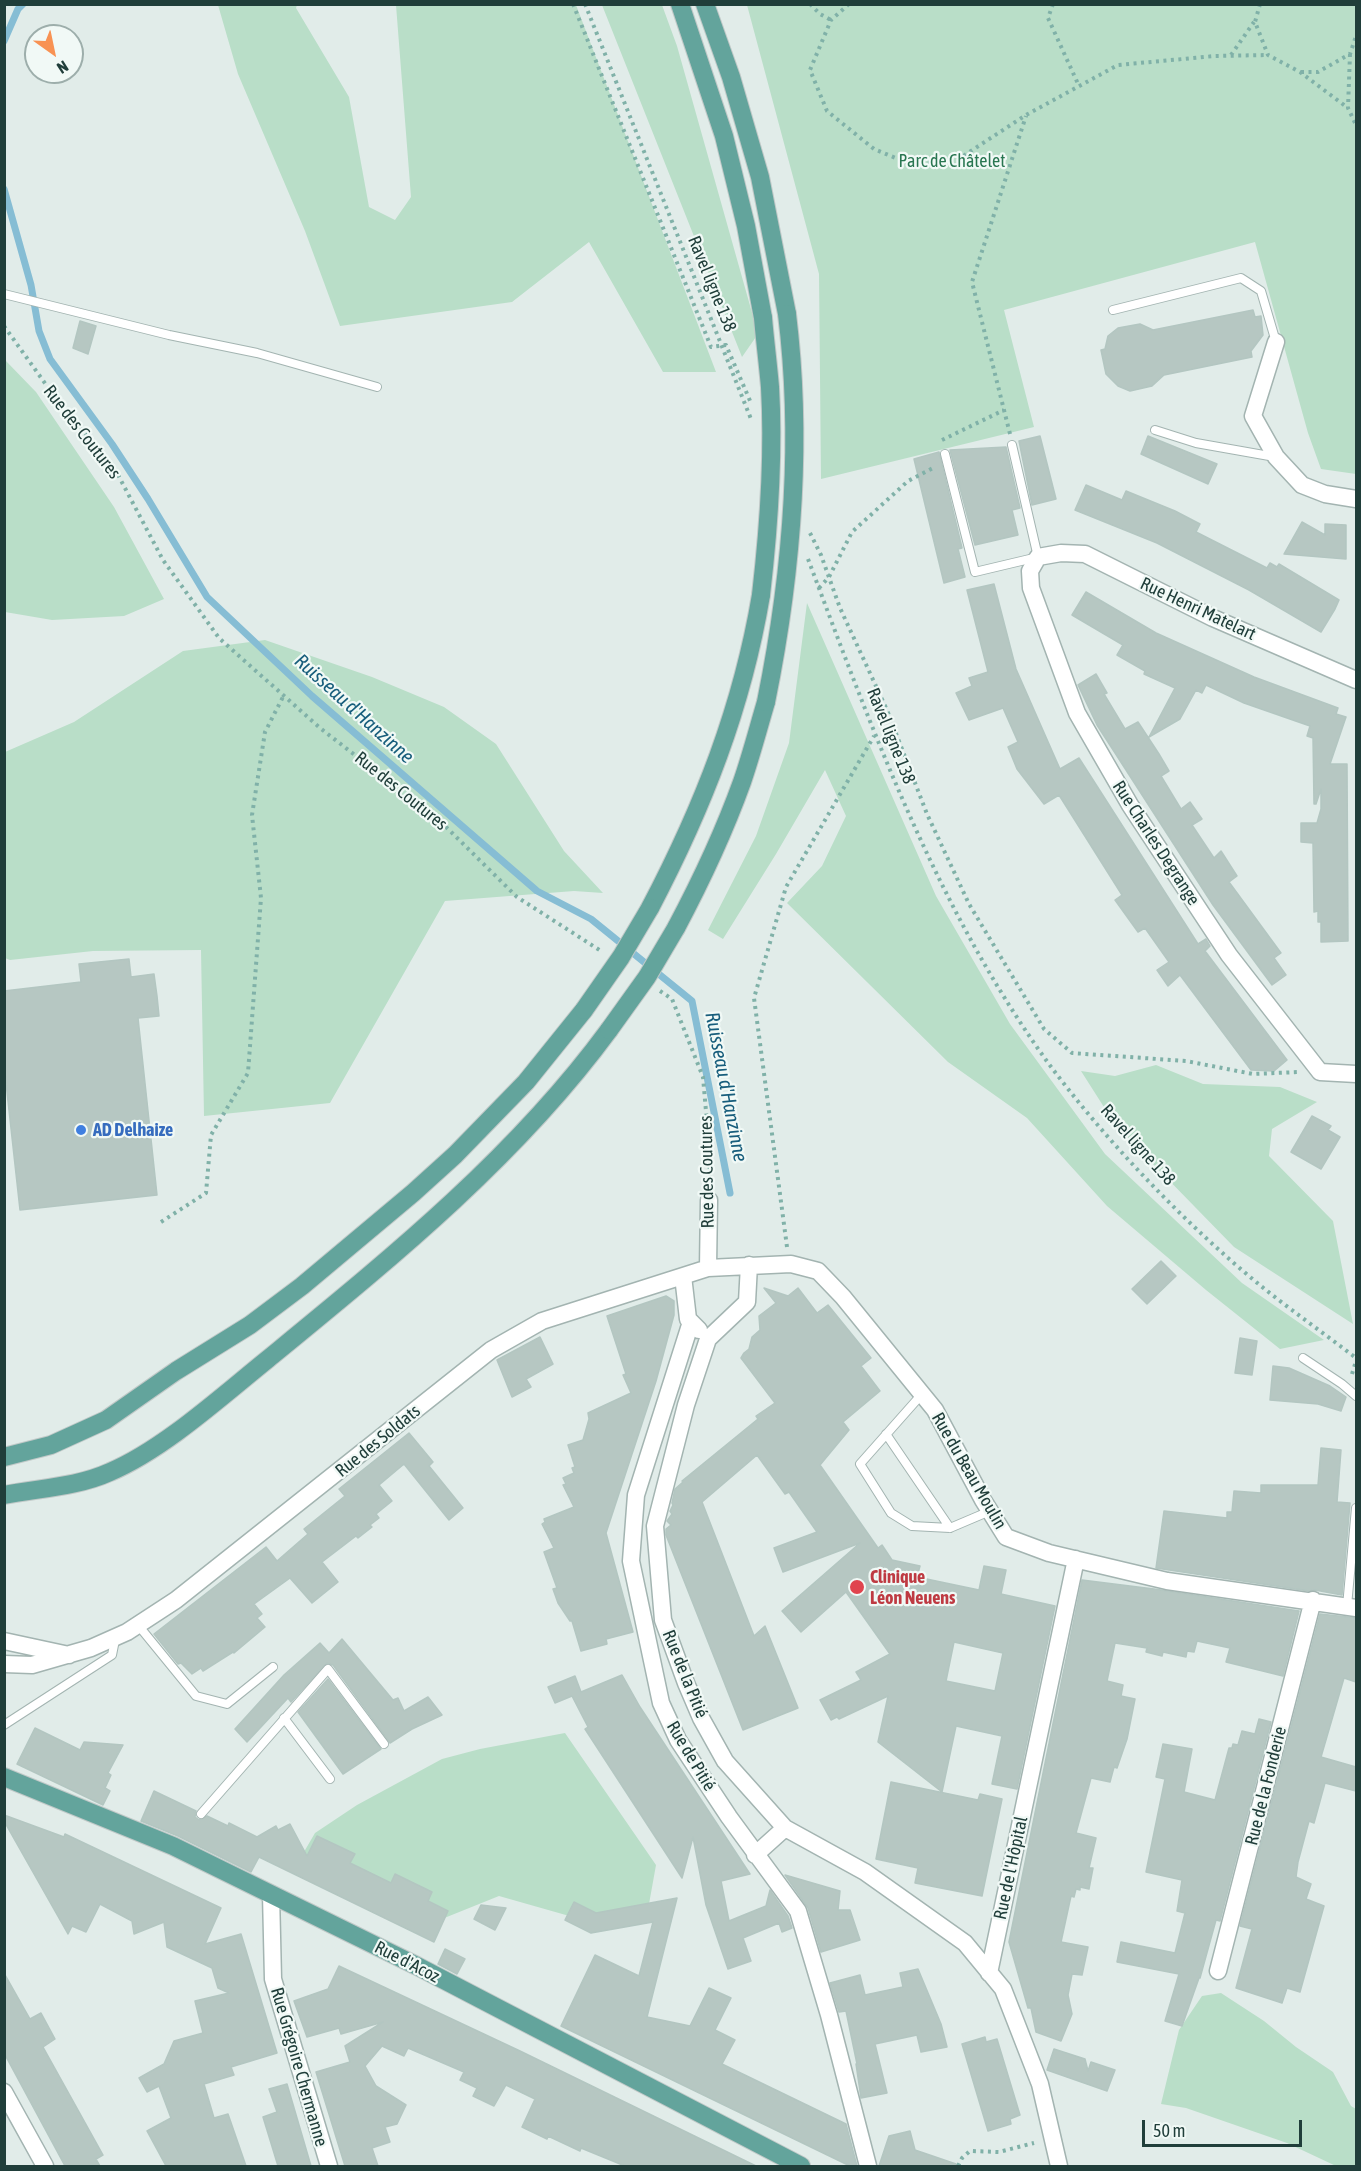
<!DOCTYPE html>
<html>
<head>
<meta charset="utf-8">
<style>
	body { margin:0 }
	#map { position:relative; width:1361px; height:2171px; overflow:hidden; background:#e1ece9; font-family:"Asap Condensed",sans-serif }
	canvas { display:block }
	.frame { position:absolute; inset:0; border:6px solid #203e3a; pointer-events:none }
	.north { position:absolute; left:24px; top:24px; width:60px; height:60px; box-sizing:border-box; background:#f1f9f6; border:2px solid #9daeab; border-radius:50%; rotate:147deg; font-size:16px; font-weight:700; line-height:24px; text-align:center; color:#203e3a }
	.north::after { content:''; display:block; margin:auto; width:21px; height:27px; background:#f89253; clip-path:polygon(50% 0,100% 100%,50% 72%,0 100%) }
	.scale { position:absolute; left:1142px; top:2120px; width:160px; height:27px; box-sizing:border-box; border:3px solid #203e3a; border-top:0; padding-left:8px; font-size:18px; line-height:21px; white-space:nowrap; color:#203e3a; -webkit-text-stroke:4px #f1f9f6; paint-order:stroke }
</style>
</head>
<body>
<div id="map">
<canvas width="1361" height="2171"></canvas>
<div class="frame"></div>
<div class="north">N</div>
<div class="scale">50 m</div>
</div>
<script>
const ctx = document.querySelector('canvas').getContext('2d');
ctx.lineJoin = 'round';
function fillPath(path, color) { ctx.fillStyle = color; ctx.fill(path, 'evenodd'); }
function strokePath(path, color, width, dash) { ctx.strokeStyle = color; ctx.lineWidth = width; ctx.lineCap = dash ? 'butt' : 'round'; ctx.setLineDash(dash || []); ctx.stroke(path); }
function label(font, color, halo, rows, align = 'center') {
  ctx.font = font + ' "Asap Condensed",sans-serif'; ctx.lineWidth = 4.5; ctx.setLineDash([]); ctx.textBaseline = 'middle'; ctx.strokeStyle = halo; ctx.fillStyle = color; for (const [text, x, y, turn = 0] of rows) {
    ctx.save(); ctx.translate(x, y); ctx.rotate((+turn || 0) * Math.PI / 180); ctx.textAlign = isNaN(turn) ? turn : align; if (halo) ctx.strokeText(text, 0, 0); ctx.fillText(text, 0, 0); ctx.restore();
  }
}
const green = new Path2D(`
	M218 5H297L296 8 349 97 369 207 395 220 411 197 396 5H576L716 372H663L589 242 512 302 340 326 305 231 238 74Z
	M602 5H662L677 46 758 334 742 357Z
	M747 5H1356V474L1321 469 1308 433 1255 242 1004 310 1034 427 821 479 819 274Z
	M5 360 36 392 114 507 164 599 124 616 52 620 5 612Z
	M807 603 936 896 1010 1024 1105 1154 1242 1283 1324 1340 1280 1349 1206 1290 1107 1206 1027 1118 948 1062 787 903 822 866 846 816 825 770 776 854 723 939 708 930 756 836 789 743Z
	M265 640 372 677 444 707 496 744 564 851 603 893 574 891 445 901 330 1103 204 1116 201 950 93 951 10 960 5 958V752L74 722 183 651Z
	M1156 1065 1203 1084 1280 1087 1317 1102 1272 1129 1269 1156 1333 1221 1353 1324 1234 1247 1116 1126 1081 1071 1115 1076Z
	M565 1733 656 1865 649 1904 608 1927 499 1896 412 1931 301 1857 315 1833 357 1805 442 1759 480 1749Z
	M1221 1993 1264 2021 1296 2047 1333 2072 1351 2106 1356 2109V2166H1336L1287 2143 1186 2108 1161 2104 1179 2030 1202 1996Z`);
const stream = new Path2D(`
	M4 41 18 9 23 4
	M4 189 31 285 39 331 50 359 112 444 148 499 207 597 312 696 537 891 591 919 692 1001 730 1193`);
const building = new Path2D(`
	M1253 310 1255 317 1261 316 1263 335 1251 351 1252 357 1164 375 1152 386 1130 391 1118 386 1106 374 1101 350 1105 349 1108 336 1118 328 1140 324 1153 330Z
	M80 321 96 326 88 354 73 348Z
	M1040 436 1056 499 1032 505 1019 441Z
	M1148 436 1217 464 1208 484 1141 454Z
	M1006 447 1020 508 1012 510 1018 535 975 545 950 450Z
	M939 452 962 548 958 549 965 577 944 583 914 459Z
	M1086 485 1122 500 1126 491 1175 511 1200 524 1196 532 1267 568 1270 563 1277 567 1279 564 1339 600 1335 609 1321 632 1249 590 1157 543 1075 510Z
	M1302 522 1325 535V524L1346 525V559L1284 554Z
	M994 584 1016 669 1060 769 1079 758 1198 944 1206 939 1210 946 1205 951 1287 1060 1274 1071 1251 1070 1180 975 1168 986 1157 970 1169 962 1145 928 1138 932 1115 900 1122 895 1059 795 1044 804 1017 769 1008 747 1018 742 1003 708 969 720 956 693 972 686 969 678 988 672 967 590Z
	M1086 592 1156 633 1254 677 1338 708 1336 714 1346 717 1330 764H1347L1348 941 1321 942V922H1318V911L1314 912 1313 843 1301 842V823H1317L1321 809V789L1316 804H1314L1313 738 1307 736 1310 726 1244 703 1206 685 1202 693 1196 690 1180 719 1149 737 1175 688 1144 674 1145 671 1117 655 1123 645 1072 615Z
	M1096 674 1107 693 1104 694 1125 729 1138 722 1159 754 1169 771 1161 776 1181 809 1190 802 1202 819 1192 825 1214 858 1221 851 1237 876 1229 882 1281 953 1274 958 1286 975 1272 985 1213 905 1097 725 1078 685Z
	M129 959 131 977 154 974 157 996 159 1016 138 1018 157 1195 20 1210 4 1065V991L81 982 79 964Z
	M1312 1116 1331 1126 1328 1130 1340 1137 1321 1169 1291 1152Z
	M1161 1261 1176 1276 1147 1304 1132 1289Z
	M764 1288 788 1296 798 1288 817 1313 828 1305 871 1358 861 1366 880 1391 843 1422 849 1430 820 1465 878 1548 882 1545 892 1560 920 1566 917 1577 979 1590 984 1566 1006 1570 1001 1594 1055 1606 1017 1789 992 1784 1002 1736 956 1726 942 1792 878 1742 888 1696 839 1719 837 1717 831 1720 820 1700 861 1680 856 1672 890 1654 846 1592 801 1632 782 1611 860 1543 783 1572 774 1548 817 1532 789 1492 785 1494 757 1455 702 1502 754 1636 765 1626 798 1708 743 1730 666 1535V1529L671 1525 667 1521 672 1514 670 1511 673 1505 672 1503 675 1489 683 1482 682 1481 758 1419 756 1416 775 1403 741 1358 744 1353 749 1349 752 1337 760 1330 759 1316 776 1303ZM954 1642 1003 1653 995 1691 946 1681Z
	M666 1296 674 1301V1315L656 1381 606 1533 633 1632 606 1639 607 1644 581 1651 572 1621H570L558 1603 553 1589 557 1588 544 1552 554 1548 542 1524 545 1522 544 1519 574 1507 563 1485 566 1484 563 1478 574 1473 572 1468 575 1467 568 1445 583 1440 589 1419 588 1413 631 1393 623 1375 626 1374 607 1316Z
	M540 1337 553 1364 526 1379 531 1387 512 1397 497 1360Z
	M1240 1338 1257 1341 1252 1375 1235 1373Z
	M1273 1366 1289 1368 1330 1386 1346 1397 1341 1411 1318 1404 1270 1400Z
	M409 1433 433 1462 429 1466 463 1508 449 1520 404 1464 379 1485 392 1501 376 1514 379 1518 370 1525 372 1527 358 1538 356 1536 322 1562 338 1582 312 1603 290 1578 254 1604 262 1614 257 1618 265 1627 234 1653 233 1652 203 1671 201 1668 192 1674 181 1663 178 1664 154 1634 266 1547 277 1561 308 1534 304 1529 345 1496 339 1489Z
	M1321 1448 1341 1450 1337 1502 1350 1503 1342 1595 1315 1590 1309 1591 1156 1568 1164 1511 1227 1518V1512H1232L1234 1491 1261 1493V1485H1318Z
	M1082 1580 1154 1589 1299 1611 1283 1676 1226 1662 1230 1648 1197 1641 1194 1652 1187 1651 1186 1657 1163 1652 1162 1656 1146 1652 1147 1648 1115 1643 1107 1681 1123 1685 1121 1696 1135 1699 1127 1739 1117 1768 1114 1767 1110 1782 1091 1778 1076 1833 1096 1838 1089 1868H1093L1089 1889 1080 1887V1890L1076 1889 1074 1897 1071 1896 1061 1942 1088 1947 1082 1975 1072 1974 1068 1995 1072 2014 1061 2041 1036 2032 1031 2008H1028L1009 1942Z
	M1320 1614 1356 1618V1682L1344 1678 1321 1757 1356 1767V1791L1325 1783 1314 1823 1309 1821 1298 1862 1296 1877 1311 1884 1306 1899 1324 1906 1300 1992 1287 1988 1282 2003 1236 1988 1252 1929 1240 1926Z
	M342 1639 393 1700 398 1698 404 1711 428 1697 442 1715 412 1729 390 1743 333 1665 327 1663 291 1702 288 1698 247 1742 235 1729 284 1675 320 1643 329 1653Z
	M622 1675 640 1707 750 1874 721 1881 729 1921 766 1906 770 1890 788 1916 792 1928 782 1932 779 1923 743 1938 751 1961 728 1969 706 1905 693 1837 682 1878 585 1729 588 1727 572 1696 555 1703 548 1687 575 1676 581 1692Z
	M328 1679 381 1749 343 1774 298 1712Z
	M1259 1719 1271 1722 1220 1921 1216 1920 1200 1978H1199L1182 2026 1165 2021 1179 1974 1117 1962 1121 1942 1175 1953 1185 1913 1177 1911 1182 1880 1146 1872 1165 1779 1156 1777 1163 1744 1192 1749 1184 1792 1215 1800 1229 1748H1232L1233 1744 1238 1745 1242 1731 1255 1734Z
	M35 1728 80 1750 84 1742 123 1745 108 1773 111 1775 105 1788 110 1791 103 1805 17 1764Z
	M891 1782 978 1800 980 1794 1002 1799 982 1896 915 1883 918 1868 876 1859Z
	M154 1791 196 1811 195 1817 199 1820 207 1816 228 1826 229 1823 257 1837 276 1826 278 1830 290 1824 307 1856 317 1836 355 1854 350 1863 391 1883 395 1874 432 1892 428 1901 448 1911 434 1942 259 1857 251 1872 178 1836 141 1821Z
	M4 1815 64 1837 65 1834 221 1908 205 1944 241 1934 277 2053 231 2067 234 2075 204 2084 214 2118 228 2114 246 2166H166L147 2131 171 2118 159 2086 147 2092 139 2078 164 2064 174 2041 203 2033 195 2001 229 1993 218 1988 212 1968 167 1947 164 1922 134 1934 132 1921 100 1904 86 1932 72 1926 68 1934 4 1821Z
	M785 1875 840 1891 838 1910H850L860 1940 821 1952 808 1908Z
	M677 1898 647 2017 690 2026 709 1988 731 1998 715 2030 735 2040 722 2064 846 2124 857 2166H850L561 2026 595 1955 639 1976 653 1922 591 1933 565 1920 574 1902 596 1913Z
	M481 1905 506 1908 495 1930 474 1919Z
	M445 1949 465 1959 457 1974 438 1964Z
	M339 1966 520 2051 756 2166H625L581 2148 580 2151 548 2136 547 2139 522 2127 535 2099 506 2085 494 2106 473 2096 477 2088 460 2080 464 2072 408 2048 404 2056 382 2046 365 2066 376 2086 406 2105 397 2124 385 2127 390 2142 372 2148 378 2166H345L316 2072 350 2062 345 2046 383 2022 341 2034 339 2028 307 2037 294 2001 328 1989Z
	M918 1969 941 2024 947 2047 921 2052 917 2035 875 2044 887 2093 861 2098 856 2064H857L846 2011 839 2012 830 1983 860 1975 865 1995 903 1987 900 1973Z
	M4 1973 30 2019 41 2013 55 2039 43 2047 103 2155 96 2159 100 2166H65L4 2053Z
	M985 2037 986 2042 997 2039 1020 2115 1010 2119 1011 2124 988 2131 962 2044Z
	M1054 2049 1085 2059 1088 2071 1091 2062 1115 2070 1107 2091 1047 2070Z
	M287 2084 304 2142 311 2166H278L263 2117 277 2112 269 2089Z
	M910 2131 915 2150 956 2164V2166H879L889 2136Z`);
const path = new Path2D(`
	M573 4 711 347 726 345 751 403
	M585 4 751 419
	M810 4 820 14 831 20
	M849 4 831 20 810 70 827 111 874 149 910 164 954 162 1026 115 1118 65 1215 56 1268 55
	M1053 4 1048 18 1079 86
	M1260 4 1255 22 1268 55 1300 72 1348 108
	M1350 54 1348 108 1356 125
	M1231 55 1254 22
	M1301 72H1318L1350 54 1356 36
	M4 326 52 393 117 473 163 560 219 638 320 728 440 821 517 897 601 951
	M1010 434 972 282 1026 116
	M942 440 1004 410
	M810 533 821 555 840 608 887 710 927 814 969 904 1044 1029 1072 1053 1186 1061 1253 1074 1298 1072
	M808 559C873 732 937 908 1046 1060 1104 1139 1185 1224 1261 1286 1292 1311 1325 1334 1356 1358
	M819 588 829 577 852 532 908 481 933 468
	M660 991 672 999 703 1077 710 1157 709 1184
	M161 1222 206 1193 211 1135 248 1073 261 898 252 815 265 732 284 695
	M787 1247 754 998 786 887 874 736
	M1352 1374 1356 1361
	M958 2166 962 2158 970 2151 999 2152 1034 2143`);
const lane = new Path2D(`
	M4 294 169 335 257 353 377 387
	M1113 310 1241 278 1261 291 1276 342
	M1155 430 1196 443 1275 457
	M945 454 975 572 1038 557 1012 445
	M1303 1358 1342 1384 1356 1396
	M922 1394 860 1464 891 1513 912 1526 950 1528 990 1511
	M886 1434 950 1528
	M1347 1606 1356 1508
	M138 1625 196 1696 227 1704 273 1667
	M284 1718 330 1779
	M4 1725 112 1655 115 1640
	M201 1814 328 1669 384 1744`);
const street = new Path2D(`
	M1276 342 1253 416 1276 457 1302 485 1325 494 1356 499
	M1356 680 1213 618 1085 554 1061 553 1038 557 1030 571 1031 588 1077 713 1130 805 1229 955 1320 1072 1356 1074
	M749 1265 747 1302 708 1339 686 1405 655 1526 663 1620 686 1683 701 1718 725 1761 785 1828 865 1872 965 1943 1003 1989 1040 2084 1059 2166
	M708 1268 709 1200
	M683 1276 688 1319 699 1330
	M691 1322 636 1495 631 1561 661 1703 678 1740 729 1817 798 1911 829 2015 868 2166
	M4 1641 69 1655
	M4 1664 32 1665 91 1648 127 1632 176 1600 491 1350 542 1321 708 1268 791 1264 818 1271 843 1297 935 1410 983 1500 1006 1537 1049 1553 1167 1581 1356 1608
	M755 1855 785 1828
	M271 1894 273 1979 329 2166
	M1218 1971 1313 1600
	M989 1973 1076 1559
	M4 2092 45 2166`);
const primary = new Path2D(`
	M680 4 724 136 746 226 763 318
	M705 4 731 77 760 177 787 314
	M650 908C703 807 742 708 761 595
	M676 928C701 881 724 832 742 782 751 756 758 729 766 702
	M4 1457 51 1445 106 1420 176 1371 250 1325 302 1286 413 1193 455 1155 526 1082 584 1010
	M4 1495C40 1488 77 1487 110 1472 164 1449 222 1396 268 1359 390 1259 515 1158 609 1030
	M4 1777 173 1846 417 1966 801 2166`);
const primaryBridge = new Path2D(`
	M761 595C769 526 774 456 770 387 768 364 765 341 763 318
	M766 702C792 574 803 444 787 314
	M584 1010 621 957 650 908
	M609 1030 647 977 676 928`);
const markers = [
	[81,1130,6,"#3f7fe0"],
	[857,1587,8,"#e0444e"]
];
const parkNames = [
	["Parc de Châtelet",952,161]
];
const streetNames = [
	["Ravel ligne 138",712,284,68],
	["Rue des Coutures",82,432,52],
	["Rue Henri Matelart",1198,609,25],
	["Ravel ligne 138",891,736,68],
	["Rue des Coutures",401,791,39],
	["Rue Charles Degrange",1156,843,57],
	["Ravel ligne 138",1138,1145,48],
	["Rue des Coutures",707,1172,-91],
	["Rue des Soldats",378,1441,-39],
	["Rue du Beau Moulin",969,1471,60],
	["Rue de la Pitié",685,1674,68],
	["Rue de Pitié",691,1756,59],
	["Rue de la Fonderie",1266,1786,-76],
	["Rue de l'Hôpital",1011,1868,-78],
	["Rue d'Acoz",407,1962,27],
	["Rue Grégoire Chermanne",299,2067,74]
];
const shopNames = [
	["AD Delhaize",93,1130]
];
const healthNames = [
	["Clinique",870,1577],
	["Léon Neuens",870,1598]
];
const waterNames = [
	["Ruisseau d'Hanzinne",354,709,42],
	["Ruisseau d'Hanzinne",726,1087,79]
];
fillPath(green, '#b9dec8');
strokePath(stream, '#86bdd4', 7);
fillPath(building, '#b6c7c2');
strokePath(building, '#b3c6c1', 1.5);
strokePath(lane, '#a3b4b1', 10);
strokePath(street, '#a3b4b1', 19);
strokePath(primary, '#c1c9c8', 20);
strokePath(path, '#80b1a8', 4, [3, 4.5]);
strokePath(lane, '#fff', 8);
strokePath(street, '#fff', 16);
strokePath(primary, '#63a49c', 18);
strokePath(primaryBridge, '#c1c9c8', 20, []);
strokePath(primaryBridge, '#63a49c', 18);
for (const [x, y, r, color] of markers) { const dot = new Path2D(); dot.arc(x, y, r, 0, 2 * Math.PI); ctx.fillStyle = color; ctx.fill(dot); strokePath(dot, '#f1f9f6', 2); }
label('18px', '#297651', '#f1f9f6', parkNames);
label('18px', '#203e3a', '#f1f9f6', streetNames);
label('bold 18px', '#366cbe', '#f1f9f6', shopNames, 'left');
label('bold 18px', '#be3a42', '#f1f9f6', healthNames, 'left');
label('italic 20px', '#185e7c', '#f1f9f6', waterNames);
</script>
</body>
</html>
